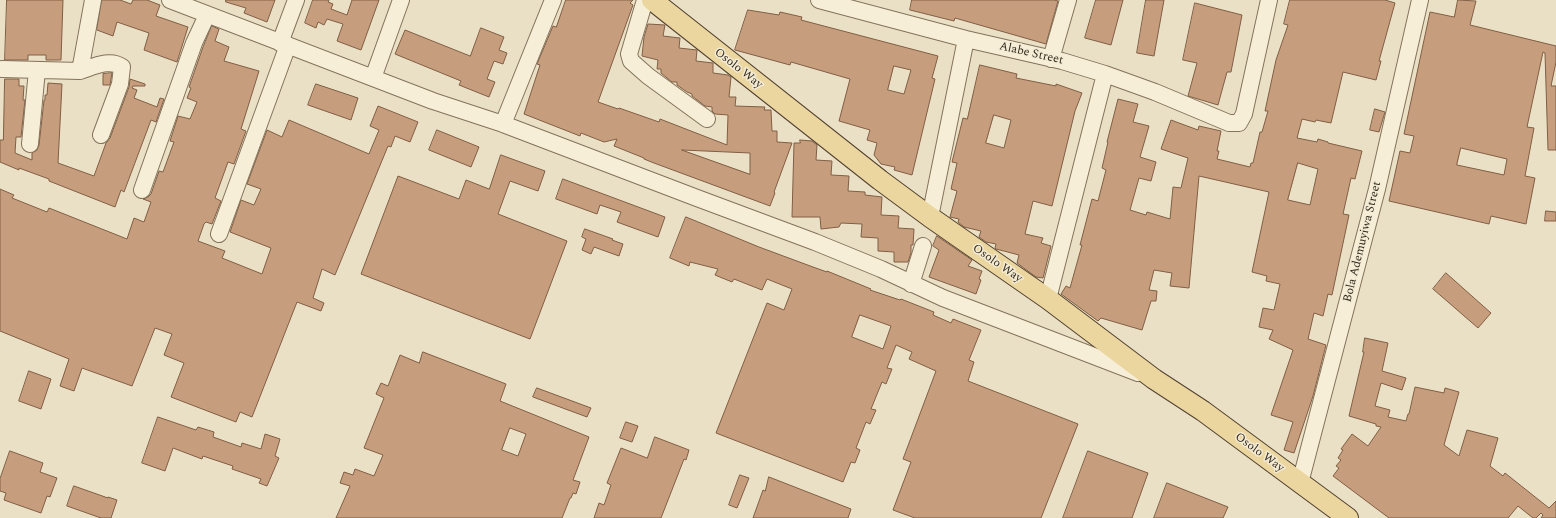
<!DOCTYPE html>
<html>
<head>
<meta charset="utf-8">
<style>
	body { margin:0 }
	canvas { display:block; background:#eae0c5 }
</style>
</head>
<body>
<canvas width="1556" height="518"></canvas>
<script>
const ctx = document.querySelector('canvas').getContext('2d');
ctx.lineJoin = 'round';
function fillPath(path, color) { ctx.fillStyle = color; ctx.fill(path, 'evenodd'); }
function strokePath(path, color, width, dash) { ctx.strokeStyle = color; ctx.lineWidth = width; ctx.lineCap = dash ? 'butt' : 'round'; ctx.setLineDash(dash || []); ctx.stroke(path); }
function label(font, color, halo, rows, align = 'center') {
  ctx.font = font + ' Spectral,serif'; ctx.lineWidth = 3; ctx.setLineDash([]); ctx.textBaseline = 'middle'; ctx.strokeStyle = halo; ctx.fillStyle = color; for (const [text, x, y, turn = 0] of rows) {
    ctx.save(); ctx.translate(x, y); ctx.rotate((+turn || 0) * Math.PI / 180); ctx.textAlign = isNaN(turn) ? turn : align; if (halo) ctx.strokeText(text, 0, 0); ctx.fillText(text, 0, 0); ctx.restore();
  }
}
const building = new Path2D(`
	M7 0H63L61 60H46V55H28V60H5Z
	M102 0H120L131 4 133 0H147L160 5 156 16 188 27 177 62 144 50 149 33 117 22 113 36 97 30Z
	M226 0H275L267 22 244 13 246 8 226 2Z
	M313 0H329L328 2 333 4 331 9 347 15 352 0H379L361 50 337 41 343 24 327 19 324 25 318 22 316 28 305 23Z
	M566 0H633L630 3 633 5 598 102 618 109 619 108 659 122 660 119 727 145 728 115 715 114 712 111V107L705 106 692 96V94L687 92 677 85V82H672L661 73V69H657L658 60 642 56 644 37 648 24 665 25 663 36 680 38 679 48 697 50 696 61 713 63V73L728 75 731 77 729 97H736L735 106 765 107 764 110H771L772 131H777V142L792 143 774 192 775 193 770 206 654 163 644 159V158L614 146 617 139 604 142 581 133 580 136 524 114 540 65 537 64 553 26 556 27ZM682 150 750 153V174Z
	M912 0H1054L1058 1 1046 44 955 18 954 21 910 10Z
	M1096 0H1123L1111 45 1085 38Z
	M1146 0H1164L1154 56 1137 53Z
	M1290 0H1385L1395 3 1379 61H1381L1376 80 1343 72 1331 123 1316 120 1315 122 1302 119 1297 138 1317 142 1318 139 1328 142V143L1362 151 1355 179 1351 178 1343 214 1349 215 1332 295 1328 294 1323 316 1314 313 1308 339 1326 345 1313 396 1294 453 1284 450 1293 422 1271 415 1293 350 1269 339 1273 330 1259 327 1263 308 1274 310 1280 284 1266 281 1267 276 1252 272 1269 192 1199 176 1189 288 1170 286 1172 273 1154 270 1149 290 1157 291 1156 301H1151L1142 330 1101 318 1098 321 1061 294 1066 286 1070 288 1082 245H1080L1092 199 1098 201 1106 170 1102 168 1108 142H1107L1118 99 1138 104 1133 122 1149 126 1140 157 1156 162 1151 181 1139 178 1130 210 1146 215 1147 212 1170 219 1173 187 1181 188 1188 158 1161 149 1171 120 1198 130 1199 126 1221 131 1217 151H1219L1217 159 1250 167 1251 163H1253L1260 132H1262L1268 111H1265L1276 60 1288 25 1284 24ZM1298 163 1318 169 1310 205 1288 200Z
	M1458 0 1476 1 1470 25 1556 46V62L1551 86H1556V150H1548L1545 53 1543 52 1527 127 1534 128 1525 176 1535 178 1526 224 1491 216 1489 224 1389 201 1400 151 1410 153 1414 136 1404 134 1430 12 1454 17ZM1461 148 1507 159 1504 175 1457 165Z
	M1195 3 1242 15 1231 72H1227L1218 105 1188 96 1197 63 1183 60Z
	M748 10 779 15 780 12 802 17 801 20 938 56 932 78 935 79 912 175 894 170 895 167 881 164 874 155 877 143 867 140 870 130 839 121 850 79 791 62 790 65 735 50ZM894 66 911 70 904 94 888 90Z
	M212 26 219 29 215 41 229 47 224 61 259 71 241 129 246 131 234 164 228 162 215 198 221 201 212 224 206 222 204 224 198 241 225 251 222 258 262 274 271 248 230 232 241 200 254 205 261 189 247 184 267 130 282 137 289 120 369 154 379 130 370 126 378 106 418 122 410 142 395 136 391 147 388 146 335 275 322 269 313 298 324 303 321 311 297 302 252 417 240 412 236 422 171 397 184 363 164 355 172 334 155 328 132 386 82 368 74 391 60 386 69 359 0 331V189L14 195 12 198 47 212 49 208 127 239 134 218 144 222 151 202 143 199 148 197 151 194 159 171 163 172 174 142 170 141 178 116 190 119 197 102 187 98 191 88 189 87 203 47Z
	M481 28 504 37 499 50 507 53 503 64 494 61 487 79 495 82 489 97 459 85 461 81 395 54 405 30 470 56Z
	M980 65 1017 74 1016 78 1056 86V84L1082 93 1075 111 1052 206 1033 201 1025 234 1043 238 1041 243 1051 246 1043 278 1036 277 1017 263 1019 255 996 249 995 248 996 244 986 242 979 237 981 231 964 227 958 222 959 219 950 217 957 191 951 189 957 163 952 162 963 118 967 119ZM994 115 1011 120 1004 148 986 143Z
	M112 73 110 85H103V74Z
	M5 79H19V86H24L23 100H25L21 137H16L15 153 32 160V153L37 150 39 145 44 100H45V95H47L48 83 62 84 58 163 94 176 106 143 110 138 129 87 130 79 145 84V86H133L132 88 137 90 134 98 157 107 160 98 164 99 156 122 151 120 124 192 121 190 115 207 49 181V179L19 168V170L0 162V140H3Z
	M316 84 358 98 351 120 308 105Z
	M1375 109 1385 112 1379 132 1370 130Z
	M437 130 479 147 471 167 429 150Z
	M800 140 812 141 817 145 816 160 832 161 831 175 849 176 848 191 865 192V195L882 197 881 215 899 216 898 228 914 229 913 245H911V253L908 262H894V252L878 251V238L861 237 862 224 841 223 839 227 821 229 820 217H792L794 143H800Z
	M501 155 545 171 538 191 510 181 498 214 567 241 530 339 361 274 398 176 459 199 466 180 489 189Z
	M563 179 665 217 658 237 617 222 621 212 600 205 597 214 556 199Z
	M1546 211 1556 212V221H1545Z
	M686 217 759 247 813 267 827 272V271L871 289 870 290 900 300 901 299 934 312 933 315 951 323 953 319 981 330 969 360 974 362 968 381 1078 424 1041 518H915L893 510 911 462 903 459 936 371 909 359 912 352 896 345 887 368 892 369 886 384 882 382 871 409 876 410 870 424 866 422 856 448 860 450 855 463 851 462 843 482 716 433 767 303 784 310 792 289 767 279 762 290 734 279 732 282 715 275 718 269 690 262 689 266 670 258ZM860 315 891 326 883 349 852 337Z
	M585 229 613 239 612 240 623 244 619 256 594 247 591 254 582 250 586 239 582 237Z
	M937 236 972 260 968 266 982 271 979 279 981 280 976 294 929 277 939 250 933 246Z
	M1446 273 1491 313 1478 328 1433 289Z
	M1365 338 1388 343 1382 371 1406 378 1402 390 1381 383 1375 406 1390 410 1388 417 1406 421 1408 414H1409L1415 387 1444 393 1445 388 1459 392 1444 445 1459 456 1467 430 1498 438 1490 466 1503 476 1505 473 1549 508 1556 501V518H1541L1543 515 1541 513 1536 518H1533L1518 506 1508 518H1389L1333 476 1339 468 1336 466 1341 460 1338 458 1343 450 1341 449 1352 434 1368 446 1381 427 1376 426V424L1349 416 1364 352H1363Z
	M423 352 506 384 500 401 589 437 573 480 580 482 576 494 573 493 571 498H570L562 518H336L350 486 340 483 344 472 353 475 355 469 374 476 383 455 364 448 384 398 376 394 381 383 388 386 400 355 419 363ZM510 428 526 434 518 456 502 450Z
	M29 371 51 379 41 409 19 401Z
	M537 388 591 408 587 417 533 397Z
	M158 417 196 430 198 427 214 432 213 437 241 447 242 443 261 449 265 434 280 439 275 456 279 458 267 486 259 483 261 479 232 469 233 466 203 456 202 459 173 448 165 471 142 463Z
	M626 422 638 426 632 442 620 438Z
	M655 437 689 450 686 460 684 459 661 518H594L599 503 604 505 611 485 607 483 621 448 647 458Z
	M10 451 43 463 40 472 57 478 50 497 47 496 41 513 4 500 6 493 0 491V479Z
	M1088 451 1148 473 1132 518H1063Z
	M740 475 749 478 737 508 729 505Z
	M769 477 851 509 848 518H753L763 490 765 491Z
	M1167 483 1228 507 1223 518H1154Z
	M74 486 108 498V497L117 500 111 518H101L67 506Z`);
const minor = new Path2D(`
	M170 0 433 101 503 124 697 198 815 242 881 269 943 298 1138 373
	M645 0 629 54 631 61 648 76 707 119
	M819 0 966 39 1062 61 1105 74 1155 92 1229 123H1239L1244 114 1269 0
	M280 43 296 0
	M1051 59 1068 0
	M2 69 80 71 93 0
	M80 71C93 67 110 58 122 67L120 84 101 135
	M373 78 401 0
	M503 124 553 0
	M30 144 37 70
	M142 190 194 43 207 15
	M930 217 966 39
	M219 234 288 45
	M911 284 923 246
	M1048 299 1105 74
	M1300 483 1377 189 1420 0`);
const major = new Path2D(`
	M652 0 880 180 930 217 1048 299 1154 379 1203 411 1348 518`);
const streetNames = [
	["Alabe Street",1031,54,13],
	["Osolo Way",738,69,38],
	["Bola Ademuyiwa Street",1363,242,-76],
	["Osolo Way",997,264,35],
	["Osolo Way",1259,453,36]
];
fillPath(building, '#c69e7d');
strokePath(building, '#815e44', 1);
strokePath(minor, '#84735c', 18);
strokePath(major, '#524130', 22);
strokePath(minor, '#f6eed7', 16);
strokePath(major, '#ebd69f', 20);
label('12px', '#352a1f', '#f3ebd4', streetNames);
</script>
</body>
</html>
